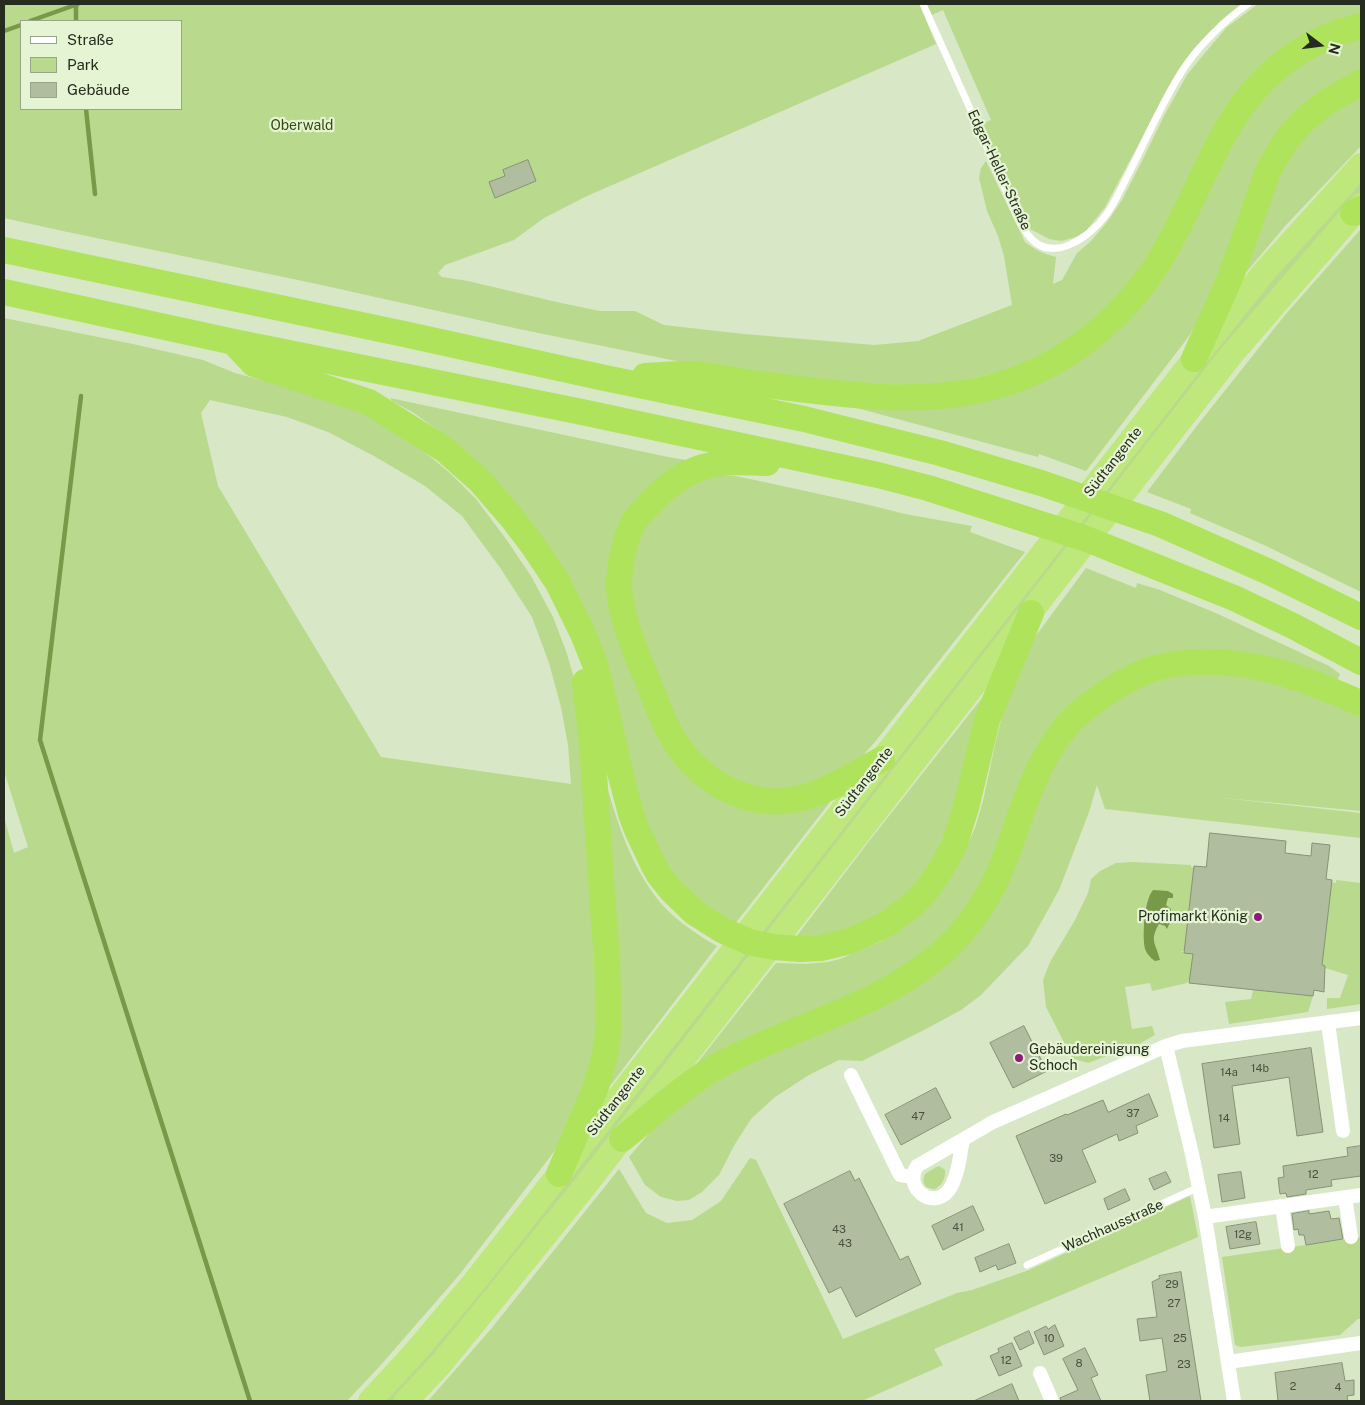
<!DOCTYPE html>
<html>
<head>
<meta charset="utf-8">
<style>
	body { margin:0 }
	#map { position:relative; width:1365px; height:1405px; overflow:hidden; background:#d8e7c6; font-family:"Public Sans",sans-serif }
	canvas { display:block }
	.frame { position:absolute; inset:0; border:5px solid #252b1e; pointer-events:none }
	.legend { position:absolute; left:20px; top:20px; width:162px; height:90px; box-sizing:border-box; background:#e5f4d3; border:1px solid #98a48b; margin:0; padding:6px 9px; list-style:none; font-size:15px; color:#252b1e }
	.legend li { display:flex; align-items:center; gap:10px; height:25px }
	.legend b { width:25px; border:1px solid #98a48b }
	.north { position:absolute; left:1295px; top:20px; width:50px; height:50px; -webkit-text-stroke:4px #e5f4d3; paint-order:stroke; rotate:105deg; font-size:14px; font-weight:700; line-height:20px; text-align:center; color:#252b1e }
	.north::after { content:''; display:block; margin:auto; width:18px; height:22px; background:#252b1e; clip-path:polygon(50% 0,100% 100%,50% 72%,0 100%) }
</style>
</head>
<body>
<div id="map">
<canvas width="1365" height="1405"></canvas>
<div class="frame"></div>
<ul class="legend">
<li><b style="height:6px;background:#fff"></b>Straße</li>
<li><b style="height:14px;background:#b9d98d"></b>Park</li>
<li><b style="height:14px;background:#b0be9f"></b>Gebäude</li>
</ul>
<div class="north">N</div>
</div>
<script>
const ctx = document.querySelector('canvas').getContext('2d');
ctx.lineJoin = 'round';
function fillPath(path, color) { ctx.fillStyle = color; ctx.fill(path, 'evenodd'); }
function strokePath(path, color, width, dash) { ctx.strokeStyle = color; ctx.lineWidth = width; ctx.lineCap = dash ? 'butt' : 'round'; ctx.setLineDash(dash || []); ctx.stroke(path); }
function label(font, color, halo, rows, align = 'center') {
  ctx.font = font + ' "Public Sans",sans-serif'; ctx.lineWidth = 4.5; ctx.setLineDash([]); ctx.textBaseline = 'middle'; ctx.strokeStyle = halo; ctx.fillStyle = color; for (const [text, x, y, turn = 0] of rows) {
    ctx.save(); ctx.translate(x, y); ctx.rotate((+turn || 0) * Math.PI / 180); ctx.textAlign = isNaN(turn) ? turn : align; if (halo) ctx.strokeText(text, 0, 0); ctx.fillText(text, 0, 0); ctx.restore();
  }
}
const green = new Path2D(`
	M4 4H1241L1220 21 1207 36 1167 91 1105 207 1086 231 1076 237 1061 241 1049 239 1030 229 1021 215 981 124 991 120 943 10 925 18 936 44 587 196 544 218 514 240 445 265 438 273 442 277 468 281 561 303 600 311H635L664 325 744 334 874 345 918 341 1012 305 1004 256 998 236 987 211 979 178 981 168 986 161 1025 242C1035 250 1044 254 1056 257L1053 284 1062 280 1077 253 1091 241 1108 221 1122 200 1142 161 1165 114 1187 75 1204 54 1227 27 1258 4H1361V14L1312 31 1166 228 1127 288 1079 333 1021 367 938 386 850 383 696 365 519 329 317 284 58 230 4 218ZM21 21H181V109H21Z
	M1361 34V75L1326 93 1201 317 1189 336 1086 471 1039 454 1038 457 842 404 874 405 1084 355 1240 123 1288 68Z
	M1361 93V146L1286 225 1238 282 1270 180 1318 121Z
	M1361 178V192L1321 234 625 1118 421 1372 394 1401H383L1251 300Z
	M1361 229V592L1264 545 1190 513 1191 509 1147 492 1196 427 1285 315Z
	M4 318 133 344 203 360 235 373 292 388 368 415 397 433 432 458 452 475 476 499 506 539 531 576 553 617 566 651 574 678 587 798 598 1053 568 1131 553 1153 460 1274 379 1367 347 1401H4V817L14 853 28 847 4 771ZM210 400 287 417 328 432 374 456 425 486 462 516 501 569 532 617 549 663 561 707 568 745 571 784 381 757 218 486 201 413Z
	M390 398 668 457 692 461 680 468 610 582 708 787 834 797 735 924 716 914 678 881 647 831 610 685 452 441 414 413 392 401Z
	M719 476H735L755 480 865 504 905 514 972 526 970 532 1025 552 874 743 858 761 796 792 739 786 690 751 628 607 637 539 661 504 699 480Z
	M1086 568 1136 588 1137 583 1160 590 1218 614 1329 666 1340 674 1336 684 1250 660 1099 688 998 863 933 953 687 1076 776 963 805 964 828 962 840 959 882 941 900 929 959 862 975 828 983 801 996 740 1005 705 1029 645Z
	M1194 671 1264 677 1361 709V811L1213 797 1361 813V838L1105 809 1097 785 1089 812 1059 890 1028 946 981 995 961 1010 924 1030 862 1061 839 1060 809 1075 775 1097 751 1119 735 1144 719 1175 702 1192 689 1200 677 1201 661 1197 645 1185 629 1157 662 1118 701 1085 931 972 1071 734 1126 689Z
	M982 698H983L964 793 920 887 867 925 826 935 796 937 870 840Z
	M607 787C620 831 635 876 667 910 682 924 699 936 717 946L600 1099Z
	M1133 862 1191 865V867L1194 868 1185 951H1182V952L1193 954 1190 981 1188 980 1187 983 1152 991 1150 983 1125 987 1132 1029 1152 1026 1155 1035 1139 1044 1088 1063 1072 1058 1046 1007 1043 980 1050 962 1075 920 1088 893 1091 879 1100 871 1116 863ZM1154 890 1168 898 1165 905 1166 929 1165 926 1159 924 1154 932 1150 958C1141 942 1141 904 1154 890Z
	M1336 880 1361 883V1004L1327 1009V998H1340L1348 975 1325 968V966L1322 965 1331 882 1336 883Z
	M1253 990 1313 996 1308 1012 1229 1024 1225 1002 1251 999Z
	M750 1158 756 1160 843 1339 957 1293 972 1290 1029 1270 1190 1196 1198 1237 934 1349 943 1365 862 1401H428L491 1329 619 1169 646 1213 667 1223 692 1220 721 1201Z
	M938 1166 941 1167 945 1170C946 1178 942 1185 935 1189 925 1189 921 1183 925 1174Z
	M1361 1237V1319H1358L1340 1335 1241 1347 1235 1345 1222 1257Z`);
const water = new Path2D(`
	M1153 890 1168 891 1173 894V898H1168L1166 905 1171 909V920L1167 929 1165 926 1159 924C1149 941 1156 943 1160 960L1155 961C1150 958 1147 954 1145 949 1142 934 1144 901 1153 890Z`);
const stream = new Path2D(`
	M30 21 78 4
	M76 21V4
	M4 31 21 25
	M86 109 95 194
	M81 396 40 740 250 1401`);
const building = new Path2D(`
	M528 160 536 181 495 198 489 182 505 176 503 170Z
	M1210 833 1286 841 1285 853 1311 856 1312 843 1330 845 1326 879 1332 880 1322 965 1325 966 1324 992 1314 990 1313 996 1189 983 1193 954 1184 953 1194 866 1206 867Z
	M1024 1026 1047 1071 1013 1088 990 1043Z
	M1311 1048 1323 1132 1297 1136 1289 1077 1272 1080 1232 1086 1240 1144 1214 1148 1202 1064Z
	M936 1088 951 1118 901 1145 885 1115Z
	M1149 1094 1158 1116 1136 1126 1138 1133 1119 1141 1117 1134 1082 1150 1096 1182 1045 1204 1016 1136 1066 1114 1067 1115 1103 1100 1108 1112Z
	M1361 1146V1176L1331 1180 1332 1186 1306 1190V1194L1287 1197 1286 1193 1280 1194 1278 1178 1284 1177 1283 1166 1348 1156 1347 1148Z
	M850 1171 855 1181 859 1178 900 1260 908 1256 921 1284 856 1317 841 1287 829 1293 784 1204Z
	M1166 1172 1171 1182 1154 1190 1149 1179Z
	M1241 1172 1245 1198 1222 1202 1218 1175Z
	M1125 1189 1130 1200 1108 1210 1104 1199Z
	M973 1206 984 1230 943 1250 932 1226Z
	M1309 1211V1214L1329 1211 1331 1219 1339 1218 1343 1239 1306 1245 1304 1235H1299L1298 1229 1294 1230 1292 1214Z
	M1256 1222 1260 1244 1230 1249 1226 1227Z
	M1009 1244 1016 1263 998 1270 996 1265 980 1272 975 1258Z
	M1181 1272 1201 1401H1150L1146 1375 1167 1371 1162 1338 1140 1341 1137 1319 1157 1317 1152 1282 1160 1278 1159 1276Z
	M1055 1325 1064 1346 1044 1355 1034 1332 1046 1326 1048 1329Z
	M1029 1331 1034 1343 1020 1350 1014 1338Z
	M1012 1343 1022 1366 999 1376 990 1356 999 1352 998 1349Z
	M1085 1348 1098 1375 1091 1378 1101 1401H1061L1060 1398 1078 1390 1063 1359Z
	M1342 1363 1345 1381 1354 1380V1395L1347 1396 1348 1401H1278L1275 1373Z
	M1012 1384 1019 1401H974Z`);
const service = new Path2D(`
	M923 4C945 53 968 103 989 152 996 167 1002 183 1009 198 1014 210 1019 224 1028 235 1051 265 1089 238 1106 215 1115 203 1121 188 1128 175 1146 140 1161 104 1182 71 1198 46 1224 21 1248 4
	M1027 1265 1199 1187`);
const minor = new Path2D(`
	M1328 1023 1343 1131
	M1166 1046 1192 1154 1205 1217 1234 1401
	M851 1075 900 1175 913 1177
	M963 1140C960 1155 958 1177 949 1190 933 1211 903 1188 917 1166L993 1122 1166 1046 1182 1041 1361 1018
	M1345 1197 1351 1237
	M1282 1206 1288 1246
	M1205 1217 1361 1195
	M1228 1362 1361 1343
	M1040 1373 1052 1401`);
const trunk = new Path2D(`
	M370 1401 416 1351 475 1281 559 1174 1194 359 1264 272 1361 165
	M406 1401 440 1365 476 1321 582 1190 907 771 1232 354 1361 205`);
const motorway = new Path2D(`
	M1353 213 1361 209
	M4 250 404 334 600 377 804 419 940 453 1041 483 1160 524 1269 572 1361 617
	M4 292 234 342 582 412 878 475 928 488 1084 538 1234 598 1293 626 1361 662
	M236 345 254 364 369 402 445 450 480 481 512 518 534 547 558 583 583 634 595 664 600 684 621 776 631 814 637 830 653 864 659 875 671 890 695 913 722 930 749 942 774 947 800 949 821 948 850 941 885 925 911 906 926 891 943 866 954 845 966 808 987 720 1031 613
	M1194 359 1231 276 1268 171 1286 140 1304 120 1328 101 1361 82
	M645 376C660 375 675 374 690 374 709 375 732 380 751 383 834 393 921 409 1003 384 1067 364 1122 319 1158 263 1183 223 1200 178 1223 136 1252 81 1300 40 1361 26
	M767 463C745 462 723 461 703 467 678 475 659 492 643 511 639 515 635 519 633 523 626 538 622 554 620 570 620 576 618 583 619 589 622 620 635 651 647 679 654 696 660 715 669 731 689 769 724 796 767 801 809 805 846 779 882 759
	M622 1139C652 1115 688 1082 721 1064 793 1026 876 1008 939 955 967 931 991 896 1004 861 1014 836 1021 810 1032 785 1041 763 1053 741 1069 723 1079 712 1093 702 1106 693 1115 687 1125 681 1135 676 1172 658 1222 659 1262 668 1296 675 1329 690 1361 703
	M559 1174 596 1087 605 1055 609 1023 607 963 601 879 592 743 585 682`);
const markers = [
	[1258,917,5,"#8f1979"],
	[1019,1058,5,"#8f1979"]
];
const numberNames = [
	["14b",1260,1069],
	["14a",1229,1073],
	["37",1133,1114],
	["47",918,1117],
	["14",1224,1119],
	["39",1056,1159],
	["12",1313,1175],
	["41",958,1228],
	["43",839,1230],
	["12g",1243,1235],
	["43",845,1244],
	["29",1172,1285],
	["27",1174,1304],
	["10",1049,1339],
	["25",1180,1339],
	["12",1006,1361],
	["8",1079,1364],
	["23",1184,1365],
	["2",1293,1387],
	["4",1338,1388]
];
const parkNames = [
	["Oberwald",302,126]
];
const streetNames = [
	["Edgar-Heller-Straße",999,170,65],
	["Südtangente",1113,462,-52],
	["Südtangente",864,782,-52],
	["Südtangente",616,1101,-52],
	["Wachhausstraße",1113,1226,-24]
];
const poiNames = [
	["Profimarkt König",1248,917],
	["Gebäudereinigung",1029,1050,"left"],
	["Schoch",1029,1066,"left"]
];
fillPath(green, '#b9d98d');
fillPath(water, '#789947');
strokePath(stream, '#789947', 4.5);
fillPath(building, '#b0be9f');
strokePath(building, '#859375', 1);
strokePath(service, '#fff', 7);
strokePath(minor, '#fff', 14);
strokePath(trunk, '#bfe87c', 24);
strokePath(motorway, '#afe35c', 26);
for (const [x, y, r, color] of markers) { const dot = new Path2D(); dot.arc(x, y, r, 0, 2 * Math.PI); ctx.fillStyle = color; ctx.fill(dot); strokePath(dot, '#e5f4d3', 2); }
label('11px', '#48503e', null, numberNames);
label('14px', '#344a0d', '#e5f4d3', parkNames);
label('14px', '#252b1e', '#e5f4d3', streetNames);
label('14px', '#252b1e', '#e5f4d3', poiNames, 'right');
</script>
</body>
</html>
